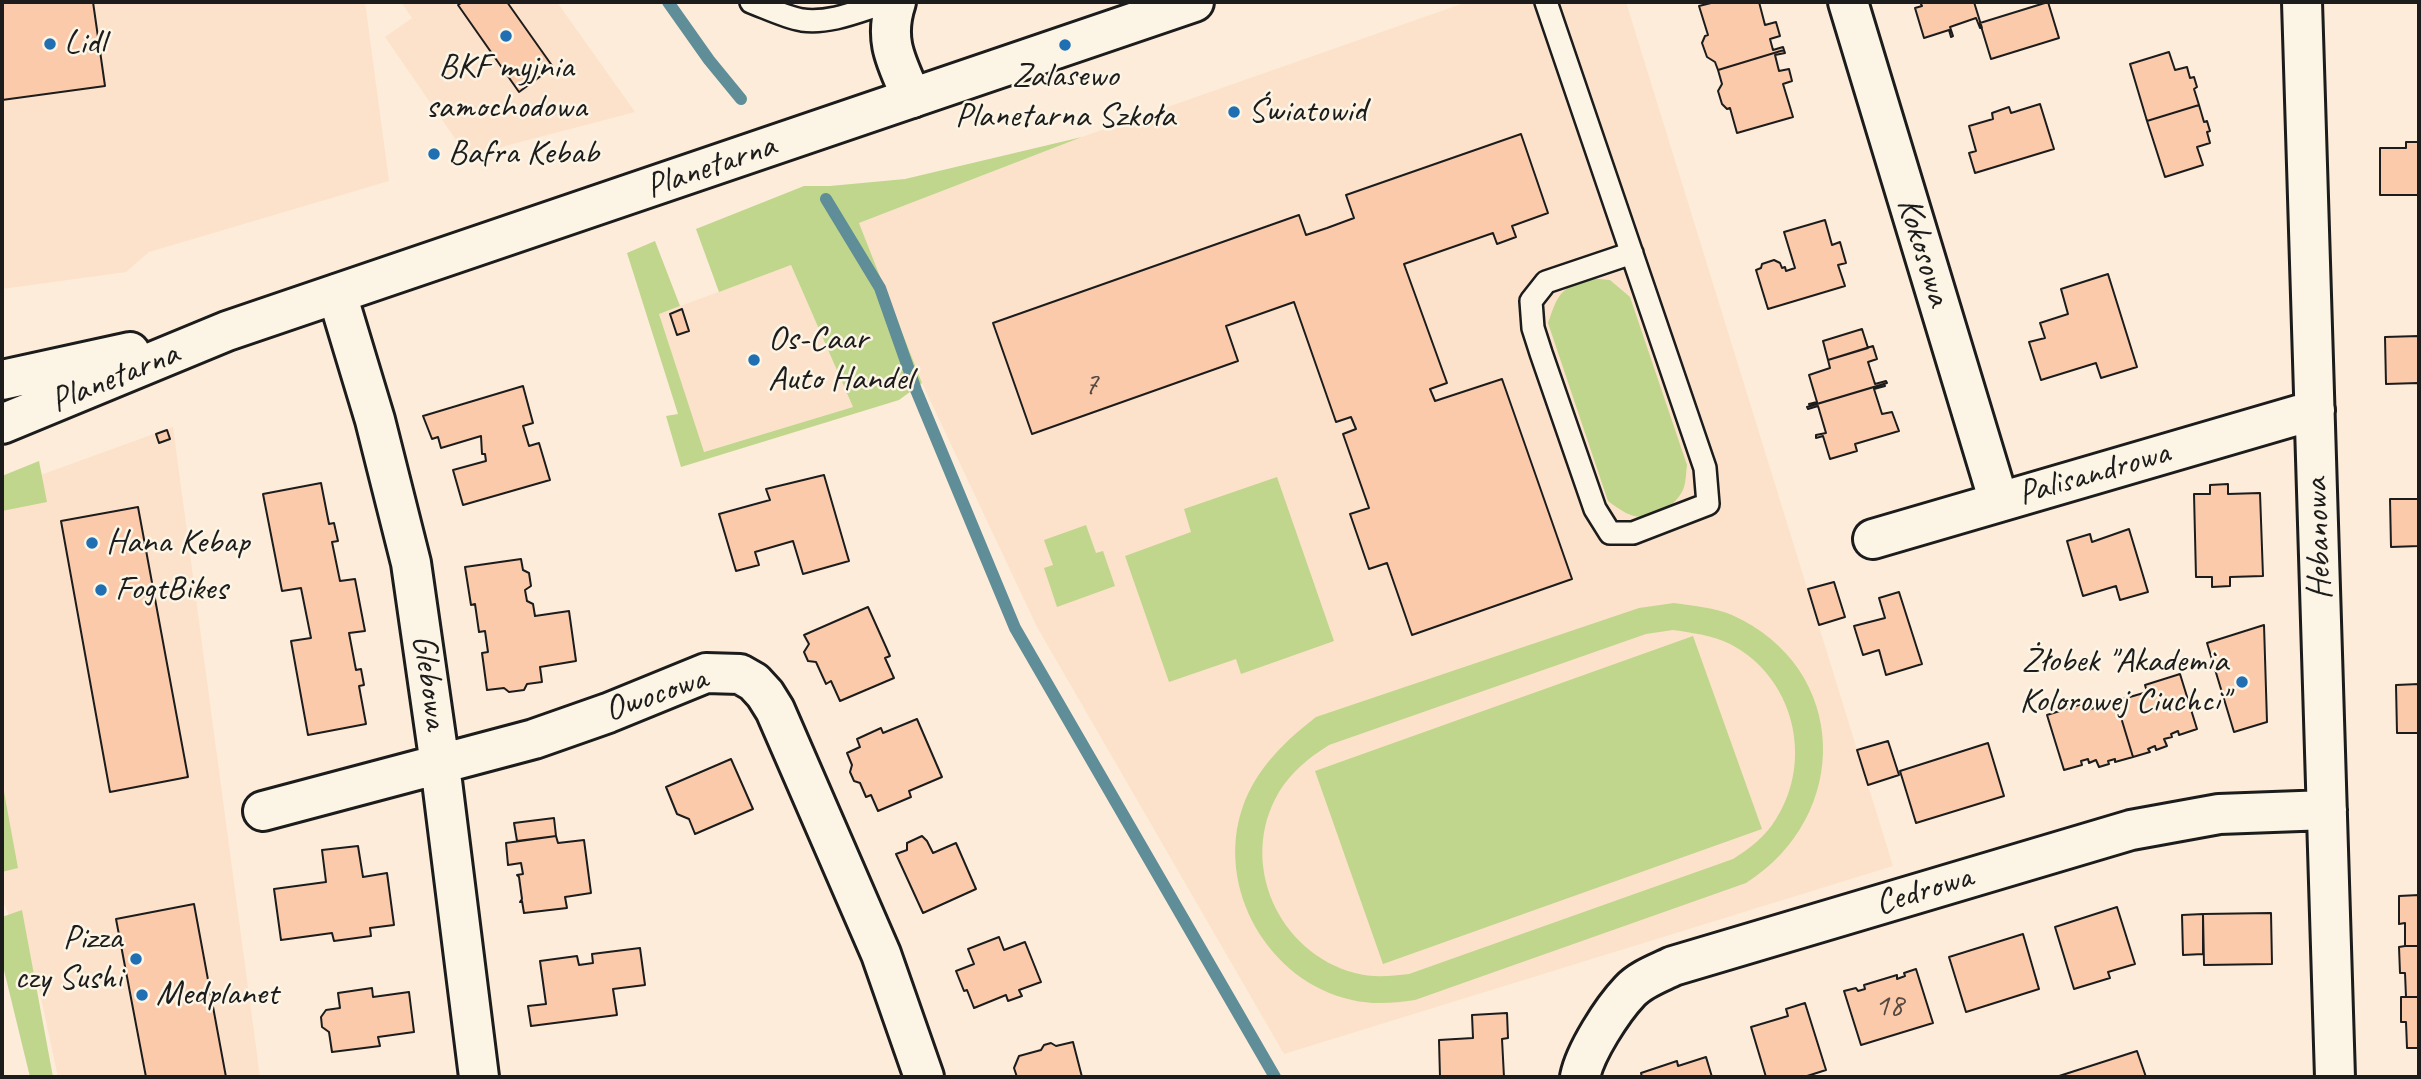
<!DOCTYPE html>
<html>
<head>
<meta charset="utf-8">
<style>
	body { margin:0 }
	#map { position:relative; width:2421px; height:1079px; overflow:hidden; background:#fcecd9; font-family:Caveat,sans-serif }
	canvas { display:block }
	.frame { position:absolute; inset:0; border:4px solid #1c1c1c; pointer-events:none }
</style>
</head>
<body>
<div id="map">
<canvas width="2421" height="1079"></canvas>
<div class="frame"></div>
</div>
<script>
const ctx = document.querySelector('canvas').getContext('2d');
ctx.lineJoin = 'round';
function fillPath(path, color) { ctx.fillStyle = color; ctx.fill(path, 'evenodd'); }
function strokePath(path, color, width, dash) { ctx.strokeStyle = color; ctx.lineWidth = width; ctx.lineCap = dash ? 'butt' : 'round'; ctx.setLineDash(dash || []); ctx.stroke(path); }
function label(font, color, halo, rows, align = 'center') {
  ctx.font = font + ' Caveat,sans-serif'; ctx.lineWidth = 5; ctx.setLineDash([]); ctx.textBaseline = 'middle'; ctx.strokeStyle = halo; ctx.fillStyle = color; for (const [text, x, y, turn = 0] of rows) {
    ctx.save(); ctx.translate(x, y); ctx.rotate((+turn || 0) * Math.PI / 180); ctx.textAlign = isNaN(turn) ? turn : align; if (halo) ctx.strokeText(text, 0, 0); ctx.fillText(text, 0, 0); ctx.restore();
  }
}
const built = new Path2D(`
	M2 2H365L389 181 149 252 126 272 2 289Z
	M401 2H557L635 112 467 156 385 37 412 18Z
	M1467 2H1626L1893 866 1284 1054 1037 627 922 383 859 223 1082 137Z
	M791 265 853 407 703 452 659 314Z
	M173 427 260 1077H58L39 989 2 899V489Z`);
const green = new Path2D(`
	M1082 137 859 223 922 383 899 400 681 467 666 416 678 414 627 253 655 241 680 306 659 314 704 452 853 407 791 265 719 292 696 229 804 186H830L905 179Z
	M1587 278 1610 280 1630 297 1687 465C1686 472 1686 481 1684 487 1682 495 1673 504 1667 508 1643 524 1629 517 1608 501L1548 323C1558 295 1559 290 1587 278Z
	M39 461 47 502 2 511V476Z
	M1277 477 1334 641 1241 674 1236 659 1169 682 1125 556 1191 532 1184 509Z
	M1086 525 1096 553 1103 551 1115 586 1057 607 1044 568 1053 565 1044 540Z
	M1674 603C1693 606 1713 607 1732 615 1850 668 1852 816 1746 883L1415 1000C1394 1003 1373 1005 1352 1000 1269 982 1214 888 1243 806 1257 768 1284 742 1316 717L1639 608ZM1673 630C1693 633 1712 635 1730 644 1794 677 1814 760 1776 819 1766 836 1749 849 1733 859L1409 974C1391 976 1373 978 1355 973 1279 953 1237 863 1279 792 1291 772 1310 757 1329 745L1646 634Z
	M1693 636 1762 829 1383 964 1315 771Z
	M2 781 18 868 2 872Z
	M22 910 53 1077H30L2 962V917Z`);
const stream = new Path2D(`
	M668 2 709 60 741 99
	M826 199 880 288 916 390 1015 628 1275 1077`);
const building = new Path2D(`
	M2 2H93L105 86 2 100Z
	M463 2H507L553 67 519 92 458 5Z
	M1715 2H1759L1765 25 1776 22 1780 36 1770 39 1773 50 1783 47 1784 50 1718 70 1715 62 1707 57 1702 43 1705 36 1708 35 1699 6Z
	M1920 2H1974L1982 28H1980L1976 18 1950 27 1953 36 1951 37 1949 30 1924 38 1915 8 1922 6Z
	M2048 2 2059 38 1991 59 1980 23Z
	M1784 50 1785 53 1775 55 1779 71 1789 69 1792 81 1783 84 1793 117 1737 133 1730 108 1727 109 1722 104 1718 91 1722 84 1718 70Z
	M2169 52 2175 70 2187 67 2190 78 2194 77 2197 87 2194 89 2199 105 2147 121 2130 64Z
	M2040 104 2054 149 1975 173 1969 153 1976 151 1969 126 1993 119 1992 113 2009 107 2011 113Z
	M2199 105 2204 122 2207 121 2210 131 2207 132 2210 143 2197 147 2203 165 2165 177 2147 121Z
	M1521 134 1548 213 1512 226 1516 237 1497 244 1493 233 1404 264 1447 383 1430 389 1435 401 1502 379 1572 579 1412 635 1387 563 1369 569 1350 514 1369 508 1343 434 1356 429 1351 417 1336 422 1294 302 1226 326 1238 361 1032 434 993 323 1299 215 1306 235 1327 228 1354 218 1346 195Z
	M2406 142H2419V195H2380V148H2406Z
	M1825 220 1832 245 1840 242 1846 263 1838 265 1845 286 1768 309 1756 270 1761 268 1762 264 1774 260 1780 263 1782 268 1785 267 1786 271 1795 268 1784 232Z
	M2108 274 2137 367 2101 378 2096 363 2041 380 2029 342 2045 338 2040 323 2068 314 2061 289Z
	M682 309 689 331 677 335 670 314Z
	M1862 329 1868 348 1828 360 1823 341Z
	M2419 336V389L2418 383 2386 384 2385 337Z
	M1873 346 1877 359 1868 362 1875 384 1886 381 1887 383 1810 406 1809 404 1817 402 1809 375 1830 368 1828 360Z
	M1884 384 1885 386 1874 389 1882 414 1892 412 1899 431 1855 444 1857 451 1830 459 1823 436 1816 438V435L1826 433 1818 406 1808 409 1807 407Z
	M523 386 533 423 523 426 529 446 539 443 550 480 463 505 453 470 486 461 485 454H482L481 436 441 448 438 437 432 439 423 416Z
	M167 430 170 439 159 443 156 434Z
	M824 475 849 561 803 574 793 541 755 552 759 565 736 571 719 514 770 500 766 489Z
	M321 483 329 524 334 523 338 541 332 542 340 581 355 579 365 631 349 633 356 670 361 669 364 685 359 686 366 724 308 735 291 641 311 638 301 588 282 591 263 494Z
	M2228 484V494L2260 493 2263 576 2230 577V586L2212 587V577H2196L2194 494H2210V485Z
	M2390 499H2419V546L2391 547Z
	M138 507 188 777 110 792 61 521Z
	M2129 529 2148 592 2120 600 2116 586 2083 596 2067 541 2090 534 2092 542Z
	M521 559 523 570 529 573 531 586 525 590 527 601 533 604 535 616 569 611 576 661 540 667 542 682 527 684 524 690 509 692 504 688 487 690 482 653 488 652 485 631 479 632 475 604 471 605 465 567Z
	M1834 582 1845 617 1819 625 1808 589Z
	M1899 592 1922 664 1886 675 1879 650 1863 655 1854 626 1885 618 1879 598Z
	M868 607 890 656 885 658 894 678 840 701 831 681 826 684 816 662 808 661 804 652 809 644 804 635Z
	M2264 625 2267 722 2234 732 2207 643Z
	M2180 674 2197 729 2179 735 2178 731 2171 734 2172 737 2164 739 2167 746 2156 750 2155 746 2148 749 2150 752 2133 757 2116 701 2147 692 2145 685Z
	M2419 684V733H2397L2396 685Z
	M2116 701 2133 757 2115 762V759L2108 761 2109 764 2099 767 2096 760 2089 763 2088 759 2081 761 2082 765 2064 770 2047 715 2082 704 2085 711Z
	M917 719 942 777 909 791 911 797 878 811 871 795 866 797 860 783 854 781 850 772 852 765 847 753 860 747 857 739 881 728 883 733Z
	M1888 741 1899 775 1868 785 1857 750Z
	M1988 743 2004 796 1916 823 1900 771Z
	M731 759 753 809 695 834 689 819 677 814 666 787Z
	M554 818 556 836 517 841 514 823Z
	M556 836 558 843 584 840 591 893 565 897 567 908 524 913 522 901 520 902 522 899 519 877 517 875 523 874 521 863 508 865 506 843Z
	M922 836 927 841 933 853 956 843 976 889 923 913 896 854 907 850V843Z
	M358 846 363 877 387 873 394 925 370 928 371 936 334 941 332 933 281 940 274 889 326 882 322 850Z
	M2419 895V946H2405V923L2399 924V896Z
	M194 904 226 1077H146L116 919Z
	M2117 907 2135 964 2108 972 2110 978 2074 989 2055 927Z
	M2271 913 2272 964 2204 965 2203 914Z
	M2203 914V954L2183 955 2182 915Z
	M2023 934 2039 989 1966 1012 1949 957Z
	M999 937 1004 950 1025 942 1041 982 1019 990 1022 996 1008 1001 1006 995 974 1008 967 990 964 991 956 971 974 964 968 949Z
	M2405 946H2419V997H2406L2405 973H2400L2399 947Z
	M640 948 645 985 613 989 617 1015 531 1026 528 1006 546 1004 540 961 577 956 579 965 593 963 592 954Z
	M1916 969 1933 1023 1861 1045 1844 991 1856 988 1858 991 1865 989 1864 985 1897 975V979L1905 976 1904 973Z
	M372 988 373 997 409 992 414 1032 378 1037 380 1046 332 1052 329 1032 322 1027 321 1017 326 1010 340 1008 338 993Z
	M2401 997H2419V1048H2407L2406 1022H2401Z
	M1805 1003 1826 1070 1804 1077H1766L1751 1027 1788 1016 1786 1009Z
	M1507 1013 1508 1038 1502 1039 1504 1077H1440L1439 1040 1473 1038 1472 1015Z
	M1073 1042 1082 1077H1017L1014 1068 1019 1056 1041 1050 1044 1045 1051 1043 1056 1046Z
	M2137 1051 2146 1077H2056Z
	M1706 1057 1712 1077H1642L1641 1073 1677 1061 1678 1066Z`);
const lane = new Path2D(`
	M751 2C767 8 785 17 802 20 831 24 861 10 888 2
	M1546 2 1705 468 1708 504 1633 533H1610L1595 509 1541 353 1533 328 1531 301 1546 282 1632 253`);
const street = new Path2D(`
	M896 2C883 41 897 63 912 98
	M1848 2 1999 502
	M2302 2 2335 1077
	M337 294 375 420 411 563 440 765 479 1077
	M1873 539 2315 410
	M263 811 534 739 608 713 706 673 740 674 754 682 765 694 775 710 881 954 924 1077
	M1580 1077C1585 1052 1612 1010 1630 991 1641 979 1659 973 1673 966L2131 830 2219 814 2327 810`);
const secondary = new Path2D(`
	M2 380 130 352
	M2 424 227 331 1194 2`);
const markers = [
	[506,36,7,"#1f6fb2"],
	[50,44,7,"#1f6fb2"],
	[1065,45,7,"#1f6fb2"],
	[1234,112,7,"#1f6fb2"],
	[434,154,7,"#1f6fb2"],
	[754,360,7,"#1f6fb2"],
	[92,543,7,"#1f6fb2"],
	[101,590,7,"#1f6fb2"],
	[2242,682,7,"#1f6fb2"],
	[136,959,7,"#1f6fb2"],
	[142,995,7,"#1f6fb2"]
];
const numberNames = [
	["7",1091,386],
	["18",1889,1007]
];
const poiNames = [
	["Lidl",64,44],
	["BKF myjnia",506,68,"center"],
	["samochodowa",506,108,"center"],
	["Zalasewo",1065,77,"center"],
	["Planetarna Szkoła",1065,117,"center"],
	["Światowid",1248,112],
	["Bafra Kebab",448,154],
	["Os-Caar",768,340],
	["Auto Handel",768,380],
	["Hana Kebap",106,543],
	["FogtBikes",115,590],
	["Żłobek \"Akademia",2228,662,"right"],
	["Kolorowej Ciuchci\"",2228,702,"right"],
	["Pizza",122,939,"right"],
	["czy Sushi",122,979,"right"],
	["Medplanet",156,995]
];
const streetNames = [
	["Planetarna",711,167,-19],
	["Kokosowa",1923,252,73],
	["Planetarna",115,378,-22],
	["Palisandrowa",2094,474,-16],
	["Hebanowa",2319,539,-92],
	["Glebowa",429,682,82],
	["Owocowa",656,695,-19],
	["Cedrowa",1924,891,-17]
];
fillPath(built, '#fce2cb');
fillPath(green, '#c0d68c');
strokePath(stream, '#5f8d98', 12);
fillPath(building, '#fbcaab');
strokePath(building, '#1c1c1c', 2);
strokePath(lane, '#1c1c1c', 26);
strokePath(street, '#1c1c1c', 44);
strokePath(secondary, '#1c1c1c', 44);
strokePath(lane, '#fcf5e5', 21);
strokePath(street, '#fcf5e5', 38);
strokePath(secondary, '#fcf5e5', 38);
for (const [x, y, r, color] of markers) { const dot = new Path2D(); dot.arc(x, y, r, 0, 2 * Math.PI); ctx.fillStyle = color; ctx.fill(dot); strokePath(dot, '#fcf5e5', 2.5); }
label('32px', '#544840', null, numberNames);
label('35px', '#1c1c1c', '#fcf5e5', poiNames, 'left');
label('35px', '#1c1c1c', '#fcf5e5', streetNames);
</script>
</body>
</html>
